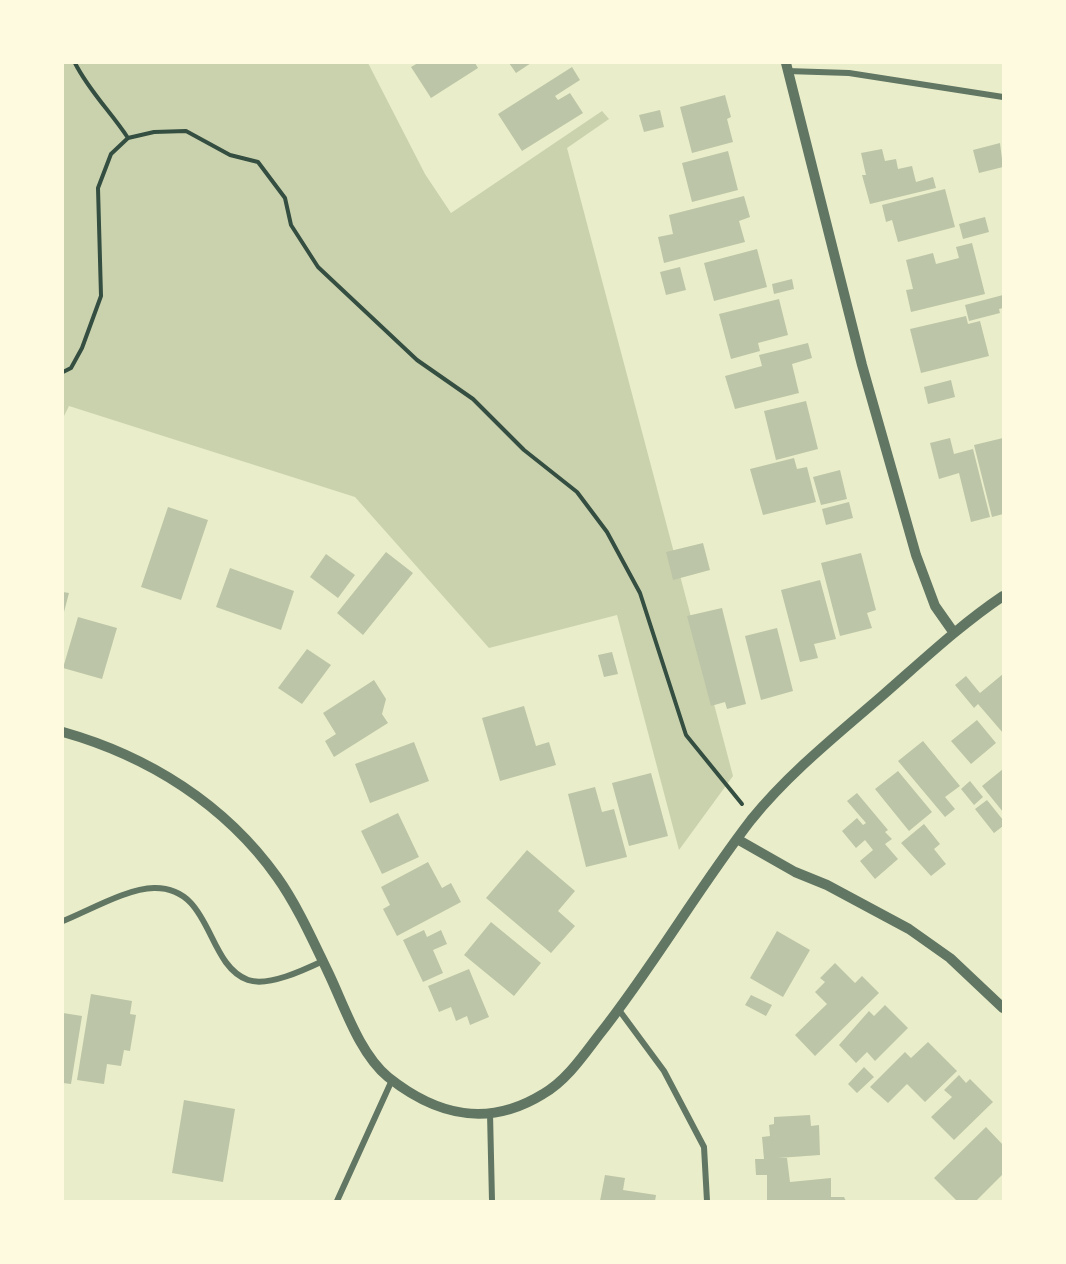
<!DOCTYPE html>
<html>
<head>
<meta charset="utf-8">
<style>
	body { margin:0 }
	#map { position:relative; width:1066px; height:1264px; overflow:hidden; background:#e9edc9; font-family:Figtree,sans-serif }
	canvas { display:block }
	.frame { position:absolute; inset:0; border:64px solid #fefae0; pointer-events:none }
</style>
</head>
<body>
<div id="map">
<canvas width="1066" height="1264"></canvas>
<div class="frame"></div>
</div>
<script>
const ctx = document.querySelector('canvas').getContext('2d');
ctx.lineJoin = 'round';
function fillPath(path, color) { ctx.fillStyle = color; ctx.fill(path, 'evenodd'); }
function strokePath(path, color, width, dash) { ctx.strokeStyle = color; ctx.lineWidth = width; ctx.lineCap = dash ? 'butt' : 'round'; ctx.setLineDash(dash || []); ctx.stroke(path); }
const green = new Path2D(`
	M63 63H368L425 174 451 213 602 111 609 119 567 148 733 776 679 850 617 615 489 648 355 497 69 406 63 418Z`);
const building = new Path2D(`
	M418 63H475L478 68 431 98 411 67Z
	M509 63H531L516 73Z
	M572 67 580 80 555 96 558 100 570 93 583 113 522 151 498 114Z
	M725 95 731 117 727 119 733 142 692 153 680 107Z
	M660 110 664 127 644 132 639 115Z
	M1000 143 1003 167 979 173 973 150Z
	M882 149 885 161 896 159 898 169 912 166 916 182 933 177 936 188 870 204 862 175H866L861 153Z
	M728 151 738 190 692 202 682 163Z
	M945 189 955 227 898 242 892 220 886 222 882 205Z
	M744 196 750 217 739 221 745 242 664 263 658 237 673 234 669 215Z
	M985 217 989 232 963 239 959 224Z
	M972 243 985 294 911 312 906 290 913 289 906 260 933 253 936 264 959 258 956 247Z
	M757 249 767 287 714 301 704 263Z
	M680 267 686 290 666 295 660 272Z
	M792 279 794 289 774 294 772 284Z
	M1003 295V308L999 309 1000 313 969 321 965 305Z
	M779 299 788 335 758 343 760 351 731 359 719 314Z
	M966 316 968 324 980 321 989 356 921 373 910 329Z
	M808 343 812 358 792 364 799 393 735 409 725 376 762 366 759 355Z
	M951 380 955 397 928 404 924 387Z
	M806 401 818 449 776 460 764 411Z
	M950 438 954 454 973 449 990 517 971 522 959 473 939 479 930 443Z
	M1003 438V514L992 517 974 445Z
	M794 458 797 469 807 467 816 502 763 515 750 469Z
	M840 470 847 499 821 505 813 477Z
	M849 502 853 518 826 525 822 509Z
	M168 507 208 520 181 600 141 587Z
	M703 543 710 570 673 580 666 552Z
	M386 552 413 573 363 635 337 613Z
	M861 553 876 610 867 613 872 628 840 636 821 563Z
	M326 554 355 575 338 598 310 577Z
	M230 568 294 591 281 630 216 607Z
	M820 580 836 639 814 644 818 658 800 662 781 590Z
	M63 592 69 593 64 612H63Z
	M722 608 746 704 727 709 725 702 711 706 687 616Z
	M78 617 117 628 102 679 63 668Z
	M777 628 793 691 761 700 745 636Z
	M307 649 331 665 302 704 278 688Z
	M612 652 618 674 604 677 598 655Z
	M1003 674V733L978 704 974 708 955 685 966 676 980 693Z
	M374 680 386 699 382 714 388 723 334 757 325 741 336 734 323 713Z
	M524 706 536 746 549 742 556 765 500 781 482 718Z
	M977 720 996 743 971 764 951 741Z
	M923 741 960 786 945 797 955 809 945 817 898 761Z
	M414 742 429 781 370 803 355 764Z
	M1003 769V812L982 786Z
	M898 771 932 812 909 831 875 789Z
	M651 773 668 836 629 846 612 783Z
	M970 781 983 797 974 805 961 789Z
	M595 787 602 812 614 809 627 857 586 867 568 794Z
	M857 793 888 830 885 832 892 839 885 844 898 859 875 879 860 861 873 850 865 840 856 848 842 831 857 818 863 825 866 823 847 801Z
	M987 800 1003 820V826L994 833 975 809Z
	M398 813 419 857 382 874 361 831Z
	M924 824 940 844 934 849 946 864 931 876 901 843Z
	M527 850 575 891 558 911 575 926 551 953 486 898Z
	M428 862 442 888 451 883 461 902 397 936 383 909 390 905 381 887Z
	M491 922 541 963 514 996 464 955Z
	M424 930 427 937 441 930 447 944 433 950 443 973 423 982 403 940Z
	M777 931 810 950 783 997 750 978Z
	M835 963 855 983 862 976 879 993 815 1056 795 1035 827 1004 815 992 825 982 820 978Z
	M469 969 489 1017 470 1025 467 1016 456 1021 451 1007 439 1012 428 986Z
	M91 994 132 1001 130 1014 136 1015 130 1051 124 1050 121 1066 107 1064 104 1084 77 1080Z
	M751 995 772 1005 766 1016 745 1005Z
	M885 1005 908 1028 875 1061 867 1052 856 1063 839 1045 869 1011 874 1016Z
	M63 1013 82 1016 71 1084 63 1083Z
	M928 1042 957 1071 925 1102 907 1084 888 1103 870 1087 905 1052 911 1058Z
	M864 1067 874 1077 857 1093 848 1084Z
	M959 1075 966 1083 970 1079 993 1102 954 1140 931 1117 952 1097 944 1090Z
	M184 1100 235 1109 223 1182 172 1173Z
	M810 1115 811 1126 819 1125 820 1155 778 1158H787L790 1182 831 1178V1197H844L846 1201 767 1200V1175H756L755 1159H764L762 1137 770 1136 769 1125 774 1124V1117Z
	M986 1127 1003 1145V1174L976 1201H957L934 1178Z
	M605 1175 625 1178 623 1190 656 1195 655 1201H600Z`);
const path = new Path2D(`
	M128 138 154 132 186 131 230 155 258 162 285 198 291 225 318 267 417 360 473 399 524 450 577 492 607 532 640 593 686 735 742 804
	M63 372 71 368 82 348 101 296 98 188 111 154 128 138C111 112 89 91 75 63`);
const minor = new Path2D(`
	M787 71 849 73 1003 97
	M63 921C88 911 128 888 154 888 213 887 205 964 248 980 268 987 304 970 323 961
	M619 1010 664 1071 704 1147 707 1201
	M490 1113 492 1201
	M337 1201 392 1080`);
const tertiary = new Path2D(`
	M786 63 862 365 916 555 935 606 954 633
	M63 732C148 756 225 804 277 877 297 905 313 941 328 972 344 1005 359 1053 388 1077 437 1116 488 1128 543 1094 566 1081 583 1056 599 1035 653 967 697 890 751 820 789 773 838 734 883 695 922 661 960 625 1003 596
	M737 839 795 872 827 885 909 929 950 958 1003 1008`);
fillPath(green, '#cad2ad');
fillPath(building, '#bcc5a7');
strokePath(path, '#344e41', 4);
strokePath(minor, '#617663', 6);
strokePath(tertiary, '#617663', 10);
</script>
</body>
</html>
